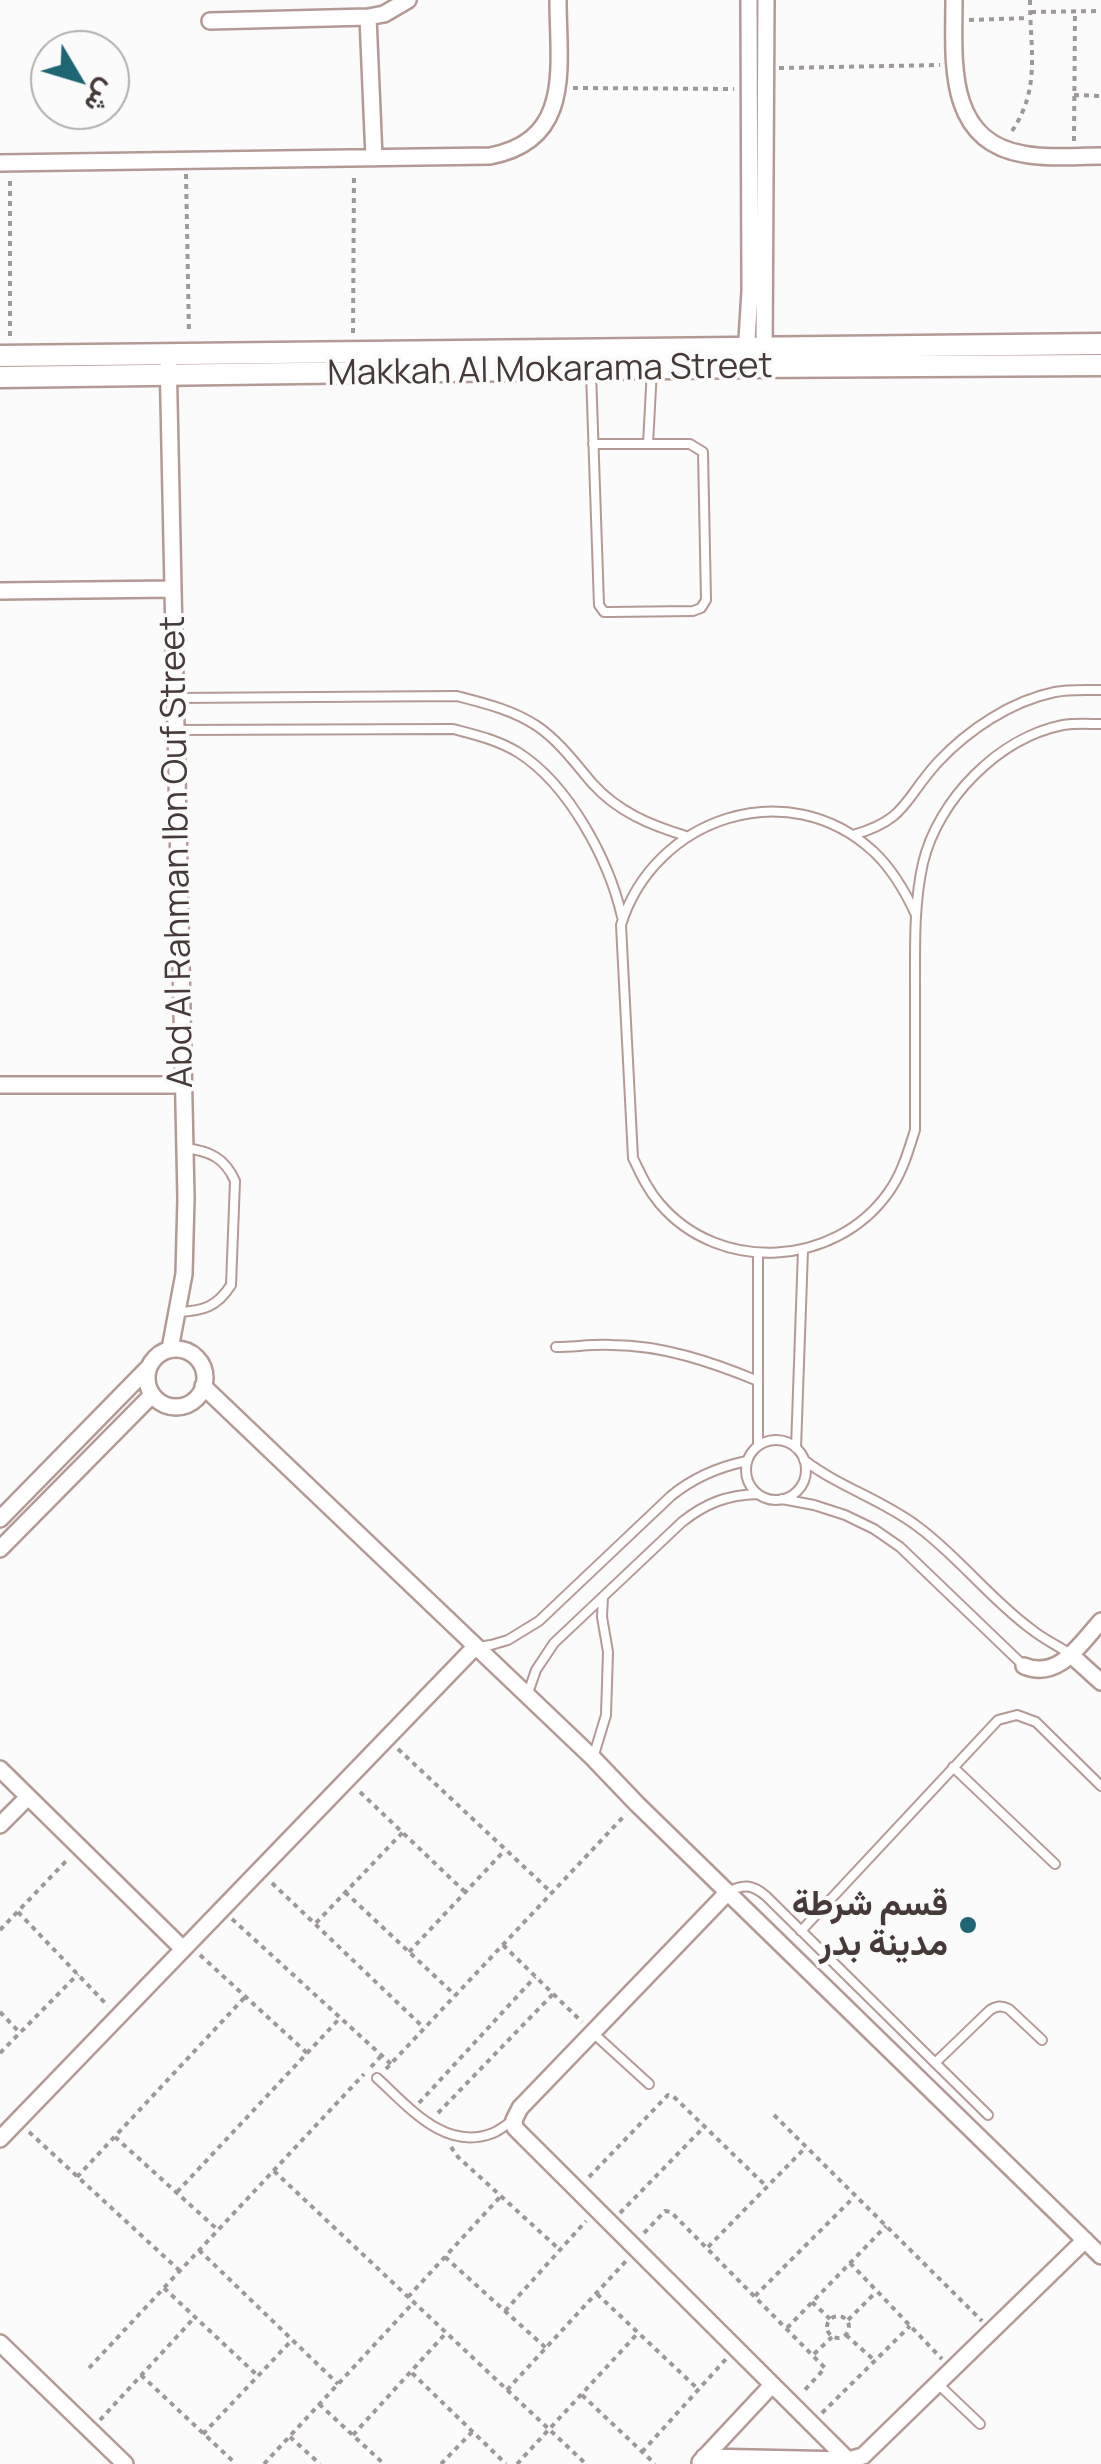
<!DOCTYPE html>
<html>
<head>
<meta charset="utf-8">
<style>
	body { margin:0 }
	#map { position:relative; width:1101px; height:2464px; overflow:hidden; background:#fbfbfb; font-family:Manrope,Vazirmatn,sans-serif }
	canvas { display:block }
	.north { position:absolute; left:30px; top:30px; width:100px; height:100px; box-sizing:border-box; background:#fbfbfb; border:2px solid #b2aead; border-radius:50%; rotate:128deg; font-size:28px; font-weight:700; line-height:40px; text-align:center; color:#453a37 }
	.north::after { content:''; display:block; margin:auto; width:35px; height:45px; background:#1e6674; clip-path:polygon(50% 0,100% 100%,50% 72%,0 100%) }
</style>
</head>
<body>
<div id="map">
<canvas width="1101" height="2464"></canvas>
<div class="north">ش</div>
</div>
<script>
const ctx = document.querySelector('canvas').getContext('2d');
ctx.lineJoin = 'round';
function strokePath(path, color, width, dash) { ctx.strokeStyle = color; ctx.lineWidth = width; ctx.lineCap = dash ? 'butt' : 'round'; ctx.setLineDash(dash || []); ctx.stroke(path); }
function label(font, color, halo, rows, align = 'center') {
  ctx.font = font + ' Manrope,Vazirmatn,sans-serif'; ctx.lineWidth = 8; ctx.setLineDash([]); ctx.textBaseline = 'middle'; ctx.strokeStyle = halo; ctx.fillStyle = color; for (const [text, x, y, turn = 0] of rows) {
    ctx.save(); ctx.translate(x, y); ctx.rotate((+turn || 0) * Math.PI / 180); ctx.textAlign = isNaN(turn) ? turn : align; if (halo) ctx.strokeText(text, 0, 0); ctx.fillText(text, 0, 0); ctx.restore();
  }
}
const path = new Path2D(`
	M1031 12 1101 11
	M969 20 1029 18
	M779 68 940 65
	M573 88 734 89
	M1074 95 1101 96
	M1012 131C1041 88 1030 50 1030 0
	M1074 141 1075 12
	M186 174 189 334
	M353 333 354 173
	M10 336V181
	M398 1749 552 1893
	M360 1792 465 1892
	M272 1883 424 2028
	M345 1892 455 1995
	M18 1912 108 2006
	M232 1919 391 2064
	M316 1923 403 1832
	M0 1930 69 1858
	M503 1945 582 2022
	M409 1952 505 1850
	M200 1955 307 2053
	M0 2012 20 2033
	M0 2053 78 1974
	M371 2067 381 2056
	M386 2069 626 1814
	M419 2103 535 1977
	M438 2113 553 1994
	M774 2115 982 2321
	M29 2132 180 2271
	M115 2137 218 2230
	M451 2147 458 2157 560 2250
	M274 2171 586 2464
	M77 2177 245 1997
	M589 2177 668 2095 673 2096 767 2187
	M177 2192 340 2018
	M620 2213 704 2127
	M644 2233 665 2211 671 2212 825 2368 802 2393
	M708 2247 806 2147
	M199 2250 338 2384
	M445 2257 546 2348
	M850 2263 942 2359
	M164 2288 258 2376
	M597 2294 699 2390
	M755 2296 854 2197
	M408 2297 500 2197
	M812 2302 830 2319
	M505 2311 586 2221
	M827 2327a11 11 0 1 1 22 0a11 11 0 1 1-22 0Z
	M848 2320 876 2292
	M787 2328 886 2226
	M846 2335 875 2361
	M814 2354 832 2337
	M89 2368 364 2074
	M412 2373 506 2464
	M141 2375 236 2464
	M507 2390 626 2261
	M582 2395 655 2464
	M319 2404 384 2464
	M822 2413 910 2326
	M100 2420 195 2317
	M203 2434 292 2340
	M353 2435 446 2333
	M290 2437 320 2464
	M642 2452 726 2359
	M264 2464 414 2302
	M441 2464 472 2432
	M517 2464 638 2333`);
const service = new Path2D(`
	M591 372 599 605 604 612H609L693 611 701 608 706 600 703 452 690 444H593
	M648 444 652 369
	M177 698 457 696C484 703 513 710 537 726 559 741 575 763 592 783 618 812 650 825 686 836
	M175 730 453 729C476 735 498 740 519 753 569 785 609 860 622 917
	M853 835C907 820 904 799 938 762 968 730 1011 701 1055 692 1069 689 1086 690 1101 690
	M916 915C905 891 893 870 874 852 788 772 654 818 621 925L633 1158C641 1175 648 1190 660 1204 720 1274 835 1267 888 1193 902 1174 908 1152 915 1130 915 1081 915 1033 915 985 915 944 914 903 923 863 938 800 998 738 1063 725 1075 723 1089 724 1101 724
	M178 1312C203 1311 217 1307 231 1285L235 1181C225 1158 210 1151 185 1148
	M556 1347C574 1347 593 1344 612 1345 662 1345 712 1362 758 1381
	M746 1470a30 30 0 1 1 60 0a30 30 0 1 1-60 0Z
	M758 1446V1253
	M796 1448 803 1250
	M804 1460C839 1487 881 1499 917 1526 958 1556 990 1599 1031 1629 1043 1639 1057 1645 1070 1654
	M782 1499 814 1505 845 1515 874 1529 900 1547 1024 1666
	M477 1647 491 1645 508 1640 539 1621 671 1496C694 1477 718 1467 747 1461
	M528 1693 536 1670 554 1643 682 1522C706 1503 727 1495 758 1494
	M593 1758 606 1715 608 1652 602 1617 603 1597
	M953 1767 1055 1864
	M728 1892C743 1884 752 1884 766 1896L988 2115
	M801 1931 998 1720 1017 1715 1036 1722 1101 1786
	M592 2032 649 2084
	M935 2063 990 2010C997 2006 1001 2005 1009 2009L1042 2040
	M377 2078C409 2107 445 2152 493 2133 500 2130 507 2124 514 2120
	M938 2384 980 2424`);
const minor = new Path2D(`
	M954 0C954 59 945 141 1023 154 1048 159 1075 156 1101 156
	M368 17 374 158
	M210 21 368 17 384 14 408 0
	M0 163 490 156C574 140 558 66 558 0
	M168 354 186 1198 184 1274 170 1349
	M764 355 766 0
	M746 356 750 291 749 0
	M0 591 172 589
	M0 1085H183
	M147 1378a29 29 0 1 1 58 0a29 29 0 1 1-58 0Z
	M203 1386 593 1758 637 1804 1101 2256
	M0 1519 148 1368
	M0 1549 152 1395
	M1070 1654 1101 1682
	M1024 1666C1059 1680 1080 1644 1101 1621
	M0 1769 183 1949
	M0 1825 28 1797
	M728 1892 520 2108 514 2120 515 2128 848 2460
	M0 2139 475 1647
	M0 2343 125 2464
	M704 2457 848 2460 863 2456 1085 2240
	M700 2462 772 2385`);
const tertiary = new Path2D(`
	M0 356 1101 344
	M0 377 745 367 1101 365`);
const markers = [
	[968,1925,10,"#1e6674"]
];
const streetNames = [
	["Makkah Al Mokarama Street",550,371,-1],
	["Abd Al Rahman Ibn Ouf Street",178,852,-91]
];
const poiNames = [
	["قسم شرطة",948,1905],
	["مدينة بدر",948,1945]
];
strokePath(service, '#b49a95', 12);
strokePath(minor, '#b49a95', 20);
strokePath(tertiary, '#b49a95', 25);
strokePath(path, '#9e9897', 4, [5, 5]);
strokePath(service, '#fff', 8);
strokePath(minor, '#fff', 15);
strokePath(tertiary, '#fff', 20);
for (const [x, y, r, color] of markers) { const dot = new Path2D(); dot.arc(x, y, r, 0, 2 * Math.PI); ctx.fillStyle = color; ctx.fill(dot); strokePath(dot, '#fbfbfb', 4); }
label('35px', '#453a37', '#fbfbfb', streetNames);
label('bold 35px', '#453a37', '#fbfbfb', poiNames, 'right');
</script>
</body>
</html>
